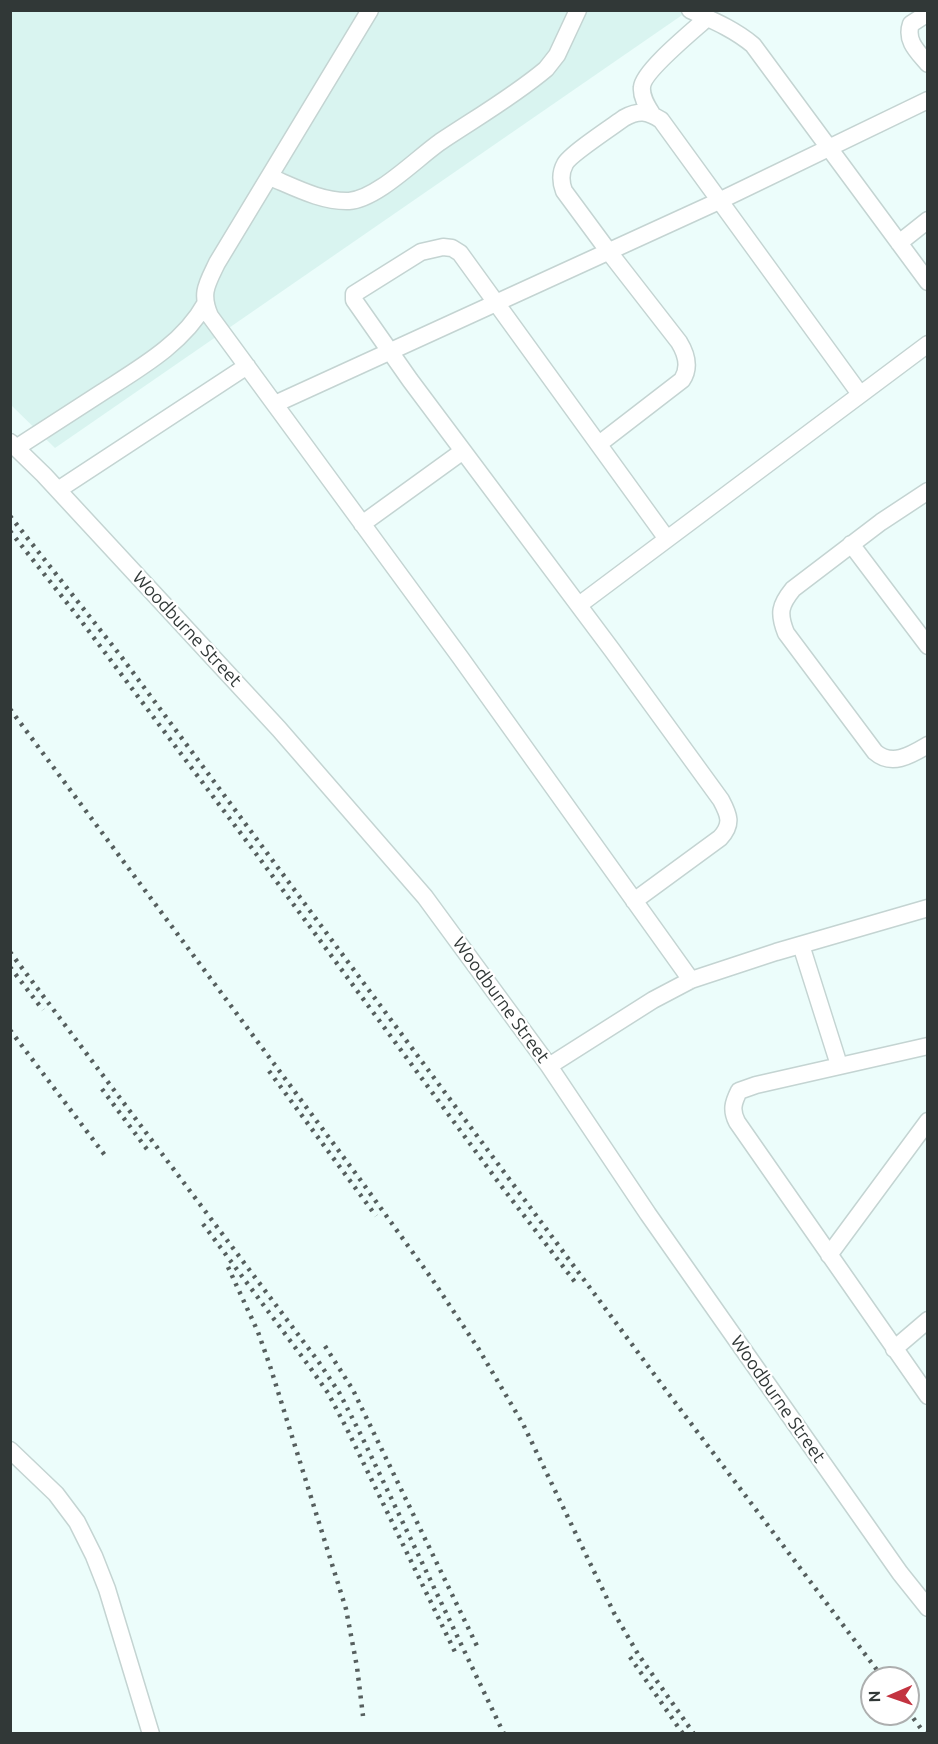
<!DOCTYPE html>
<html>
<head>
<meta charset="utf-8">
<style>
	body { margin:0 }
	#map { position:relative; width:938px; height:1744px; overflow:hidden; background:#ecfdfb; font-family:Ubuntu,sans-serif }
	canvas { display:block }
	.frame { position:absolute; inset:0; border:12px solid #313837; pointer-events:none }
	.north { position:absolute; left:860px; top:1666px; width:60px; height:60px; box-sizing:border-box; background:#fff; border:2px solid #adafaf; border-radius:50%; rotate:268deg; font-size:16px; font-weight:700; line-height:24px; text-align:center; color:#313837 }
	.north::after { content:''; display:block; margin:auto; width:21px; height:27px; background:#c33340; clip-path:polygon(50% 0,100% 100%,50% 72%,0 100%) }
</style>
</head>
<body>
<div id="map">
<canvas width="938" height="1744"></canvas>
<div class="frame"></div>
<div class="north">N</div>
</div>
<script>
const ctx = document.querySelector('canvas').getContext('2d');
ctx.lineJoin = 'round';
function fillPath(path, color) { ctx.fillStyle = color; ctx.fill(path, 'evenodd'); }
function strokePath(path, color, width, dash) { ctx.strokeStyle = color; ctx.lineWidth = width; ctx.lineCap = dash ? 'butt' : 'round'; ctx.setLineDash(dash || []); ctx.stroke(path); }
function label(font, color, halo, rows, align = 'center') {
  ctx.font = font + ' Ubuntu,sans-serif'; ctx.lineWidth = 4.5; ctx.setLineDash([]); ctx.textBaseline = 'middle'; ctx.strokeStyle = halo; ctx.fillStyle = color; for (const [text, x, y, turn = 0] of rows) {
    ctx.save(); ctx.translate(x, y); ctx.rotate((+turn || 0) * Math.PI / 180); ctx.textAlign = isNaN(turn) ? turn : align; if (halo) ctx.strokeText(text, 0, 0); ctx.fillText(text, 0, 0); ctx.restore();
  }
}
const built = new Path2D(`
	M10 11H688L55 448 11 405Z`);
const minor = new Path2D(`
	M370 10 217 263C207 284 200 293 210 316L460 657 691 980
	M690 10C712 20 734 29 753 45L928 282
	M928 13 911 24C905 41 918 52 928 64
	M652 114C647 106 641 97 642 87 643 71 694 30 707 18
	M270 177C294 187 322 202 349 201 377 199 416 159 440 142 476 118 514 96 546 69L557 55 578 10
	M899 243 928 220
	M275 404 719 201 928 100
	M10 442 44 475 279 729 425 897 549 1066 648 1214 900 1573 928 1608
	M599 444 682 380C690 368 687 355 679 342L609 252 564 191C561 183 560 173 565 164 569 155 613 126 624 118 639 110 647 111 661 120L860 394
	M16 448C44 430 73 411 101 393 138 369 183 344 205 304
	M58 490 247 366
	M928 491 881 522 793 589C780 605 778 613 786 633L875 752C892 767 911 755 928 745
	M362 524 463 451
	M851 544 928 646
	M579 605 928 344
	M634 901 720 838C733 824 729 815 721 800L612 650 410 380 354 300V294L421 252 443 247 452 248 460 253 667 539
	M801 945 839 1065
	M928 1046 756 1085 739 1091C733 1103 731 1110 737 1122L928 1396
	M549 1066 653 1000 691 980 776 952 928 908
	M829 1255 928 1121
	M894 1349 928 1320
	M10 1450 56 1494 77 1522 94 1556 107 1589 151 1734`);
const rail = new Path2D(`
	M10 516 120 655 674 1401 883 1678
	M10 531 79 618 257 855 499 1183 575 1282
	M10 709 359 1178 432 1279 478 1348 523 1424 614 1613 638 1654 694 1734
	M10 952 318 1361 340 1394 361 1435 504 1734
	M10 967 43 1010
	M10 1030 107 1158
	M269 1071 376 1216
	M102 1089 149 1152
	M203 1224 309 1366 328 1393 347 1429 456 1654
	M228 1267 258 1332 270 1366 346 1609 357 1667 363 1716
	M325 1346 353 1390 367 1419 477 1646
	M630 1657 683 1734
	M908 1711 925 1734`);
const streetNames = [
	["Woodburne Street",187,629,47],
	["Woodburne Street",501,1000,54],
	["Woodburne Street",778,1399,55]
];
fillPath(built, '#d9f4f0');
strokePath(minor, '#c4d4d2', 19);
strokePath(minor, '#fff', 16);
strokePath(rail, '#565f5e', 4.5, [3, 6]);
label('18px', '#313837', '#fff', streetNames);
</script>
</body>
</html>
